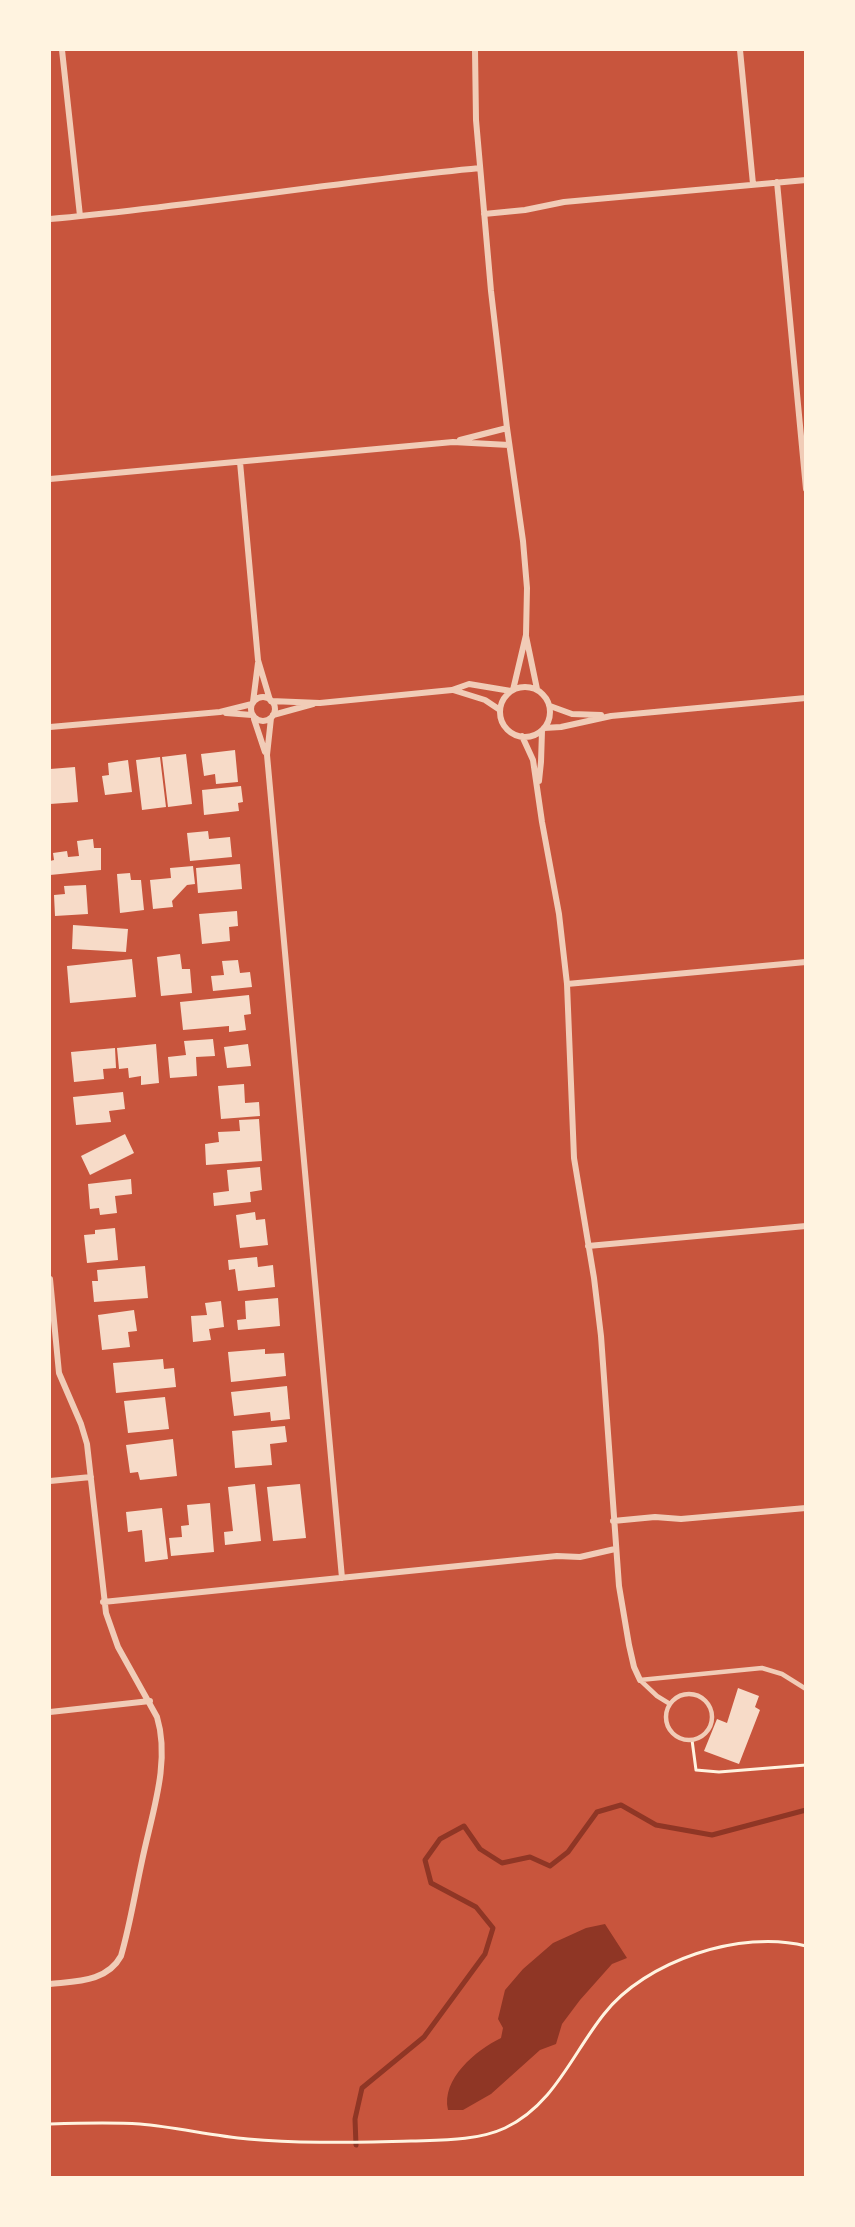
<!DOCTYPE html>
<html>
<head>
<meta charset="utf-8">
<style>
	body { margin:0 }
	#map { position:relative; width:855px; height:2227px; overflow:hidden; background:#c8553d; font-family:Spectral,serif }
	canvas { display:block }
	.frame { position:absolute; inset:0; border:51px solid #fff3e0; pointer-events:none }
</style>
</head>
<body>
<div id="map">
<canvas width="855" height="2227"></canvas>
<div class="frame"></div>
</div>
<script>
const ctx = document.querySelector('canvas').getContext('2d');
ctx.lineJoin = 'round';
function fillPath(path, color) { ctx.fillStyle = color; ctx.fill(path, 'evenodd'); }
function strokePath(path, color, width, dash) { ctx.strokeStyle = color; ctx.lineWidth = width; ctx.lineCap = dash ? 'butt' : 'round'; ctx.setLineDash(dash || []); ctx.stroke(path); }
const water = new Path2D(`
	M605 1924 627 1958 612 1964 580 2000 562 2024 556 2044 540 2050 491 2094 463 2110H448C441 2079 476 2050 501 2038L503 2028 498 2019 505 1990 523 1969 553 1943 586 1928Z`);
const stream = new Path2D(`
	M356 2145 355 2119 362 2088 424 2037 485 1954 493 1928 476 1907 431 1883 425 1860 440 1839 464 1826 480 1849 502 1863 530 1857 550 1866 568 1852 597 1812 621 1805 656 1825 712 1835 806 1810`);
const building = new Path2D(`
	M235 750 238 782 216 784 215 774 204 776 201 754Z
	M186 754 192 804 168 807 162 757Z
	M160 757 166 807 142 810 136 760Z
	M128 760 132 792 105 795 102 776 109 775 108 763Z
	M75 767 78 802 50 804V769Z
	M241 786 243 802 238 803 239 811 204 815 202 790Z
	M208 831 209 839 230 837 232 857 190 861 187 833Z
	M93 839 94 848H101V870L50 875V861L54 860 53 853 67 851 68 857 79 856 77 841Z
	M240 864 242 889 198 893 196 868Z
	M193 866 195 884 187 885 172 901 173 907 153 909 150 880 171 878 170 868Z
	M130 873 131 880H141L144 910 120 913 117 874Z
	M86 885 88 914 55 916 54 895 65 894 64 886Z
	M237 911 238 926 229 927 230 941 202 944 199 914Z
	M73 925 128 929 126 952 72 949Z
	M180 954 182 969H190L192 993 161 996 157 957Z
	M132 959 136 997 70 1003 67 966Z
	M238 960 240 973 250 972 252 987 213 991 211 976 224 975 222 961Z
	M249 995 251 1014 244 1015 246 1030 229 1032V1026L183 1030 180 1002Z
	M213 1039 215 1056 196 1057 197 1076 170 1078 168 1057 186 1055 184 1041Z
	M156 1044 159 1083 141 1085V1076L129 1078 128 1068 119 1069 117 1048Z
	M248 1044 251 1066 227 1068 224 1047Z
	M115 1048 116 1068 103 1069 104 1079 74 1082 71 1052Z
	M244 1084 245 1103 259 1102 260 1116 221 1119 218 1086Z
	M123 1092 125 1109 109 1111 111 1122 76 1125 73 1097Z
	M259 1119 262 1161 206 1165 205 1144 219 1142 218 1132 240 1131 239 1120Z
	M125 1134 134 1153 90 1175 81 1156Z
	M260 1167 262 1190 250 1192 251 1202 214 1206 213 1193 229 1191 227 1170Z
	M131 1179 132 1194 115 1196 117 1213 100 1215 99 1208 90 1209 88 1184Z
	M255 1212 256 1220 265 1219 268 1245 240 1248 236 1215Z
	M115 1228 118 1260 87 1263 84 1235 95 1234V1230Z
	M257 1257 258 1267 273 1265 275 1287 238 1291 235 1269 229 1270 228 1260Z
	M145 1266 148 1298 94 1302 92 1281H98L97 1270Z
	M278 1298 280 1326 238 1330 237 1320 246 1319 245 1301Z
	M221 1301 224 1327 209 1329 211 1340 193 1342 191 1316 207 1315 205 1303Z
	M134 1310 137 1331 128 1332 130 1347 102 1350 98 1315Z
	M265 1349V1354L284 1353 286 1376 231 1382 228 1352Z
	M163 1359 164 1369 174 1368 176 1387 116 1393 113 1363Z
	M287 1386 290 1419 271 1421 270 1412 234 1416 231 1392Z
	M165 1397 169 1429 128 1433 124 1401Z
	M285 1426 287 1442 270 1444 272 1465 235 1468 232 1431Z
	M173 1439 177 1476 140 1480 138 1472 130 1473 126 1445Z
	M255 1484 261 1541 225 1545 224 1532 233 1531 228 1487Z
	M300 1484 306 1538 273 1541 267 1487Z
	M210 1503 214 1552 171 1556 169 1538 182 1537 181 1526 189 1525 187 1505Z
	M162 1508 168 1559 145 1562 142 1530 128 1532 126 1512Z
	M738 1688 759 1696 755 1707 760 1710 739 1764 704 1751 717 1719 727 1723Z`);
const path = new Path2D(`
	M692 1740 696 1770 719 1772 806 1765
	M50 2124C80 2123 110 2122 140 2124 176 2127 212 2136 248 2139 301 2144 358 2142 411 2141 441 2140 477 2141 505 2128 554 2105 572 2054 604 2014 645 1961 741 1929 806 1946`);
const service = new Path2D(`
	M640 1680 762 1668 782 1674 806 1689
	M640 1680 657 1696 670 1704
	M666 1717a23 23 0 1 1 46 0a23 23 0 1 1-46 0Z`);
const minor = new Path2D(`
	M62 50 80 216
	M475 50 476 120 491 291 507 428 523 541 527 588 526 635 513 690
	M740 50 753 184
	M777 182 806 489
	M484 214 525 210 564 202 806 180
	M50 219C193 206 336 182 480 168
	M460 440 507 428
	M240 462 258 660 270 700
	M50 479 453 442 509 445
	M526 636 537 689
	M500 712a25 25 0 1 1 50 0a25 25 0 1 1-50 0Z
	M453 690 485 700 500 710
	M251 709a12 12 0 1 1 24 0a12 12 0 1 1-24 0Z
	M271 701 320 703 452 690 469 684 511 691
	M253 702 258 663
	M550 706 572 714 601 715
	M226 713 252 715
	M273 715 313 704
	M271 718 267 755 342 1578
	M254 719 265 752
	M50 727 220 712 252 704
	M544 728 561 727 611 716 806 698
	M522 736 533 760 542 822 559 914 567 984 574 1158 594 1278 601 1336 619 1586 629 1645 634 1667 640 1680
	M539 781 541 762 542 731
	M567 984 806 962
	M588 1246 806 1226
	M50 1279 59 1373 81 1424 87 1444 106 1613 118 1647 157 1717C171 1763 151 1816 142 1861 135 1893 130 1925 121 1956 107 1982 76 1981 50 1984
	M50 1481 91 1477
	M613 1521 655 1517 681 1519 806 1508
	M103 1602 557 1556 580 1557 615 1549
	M50 1712 150 1701`);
fillPath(water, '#8f3625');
strokePath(stream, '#8f3625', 5);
fillPath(building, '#f7dbc8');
strokePath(path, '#fff3e0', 3);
strokePath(service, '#f1ccb7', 4.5);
strokePath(minor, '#f1ccb7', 6);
</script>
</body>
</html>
